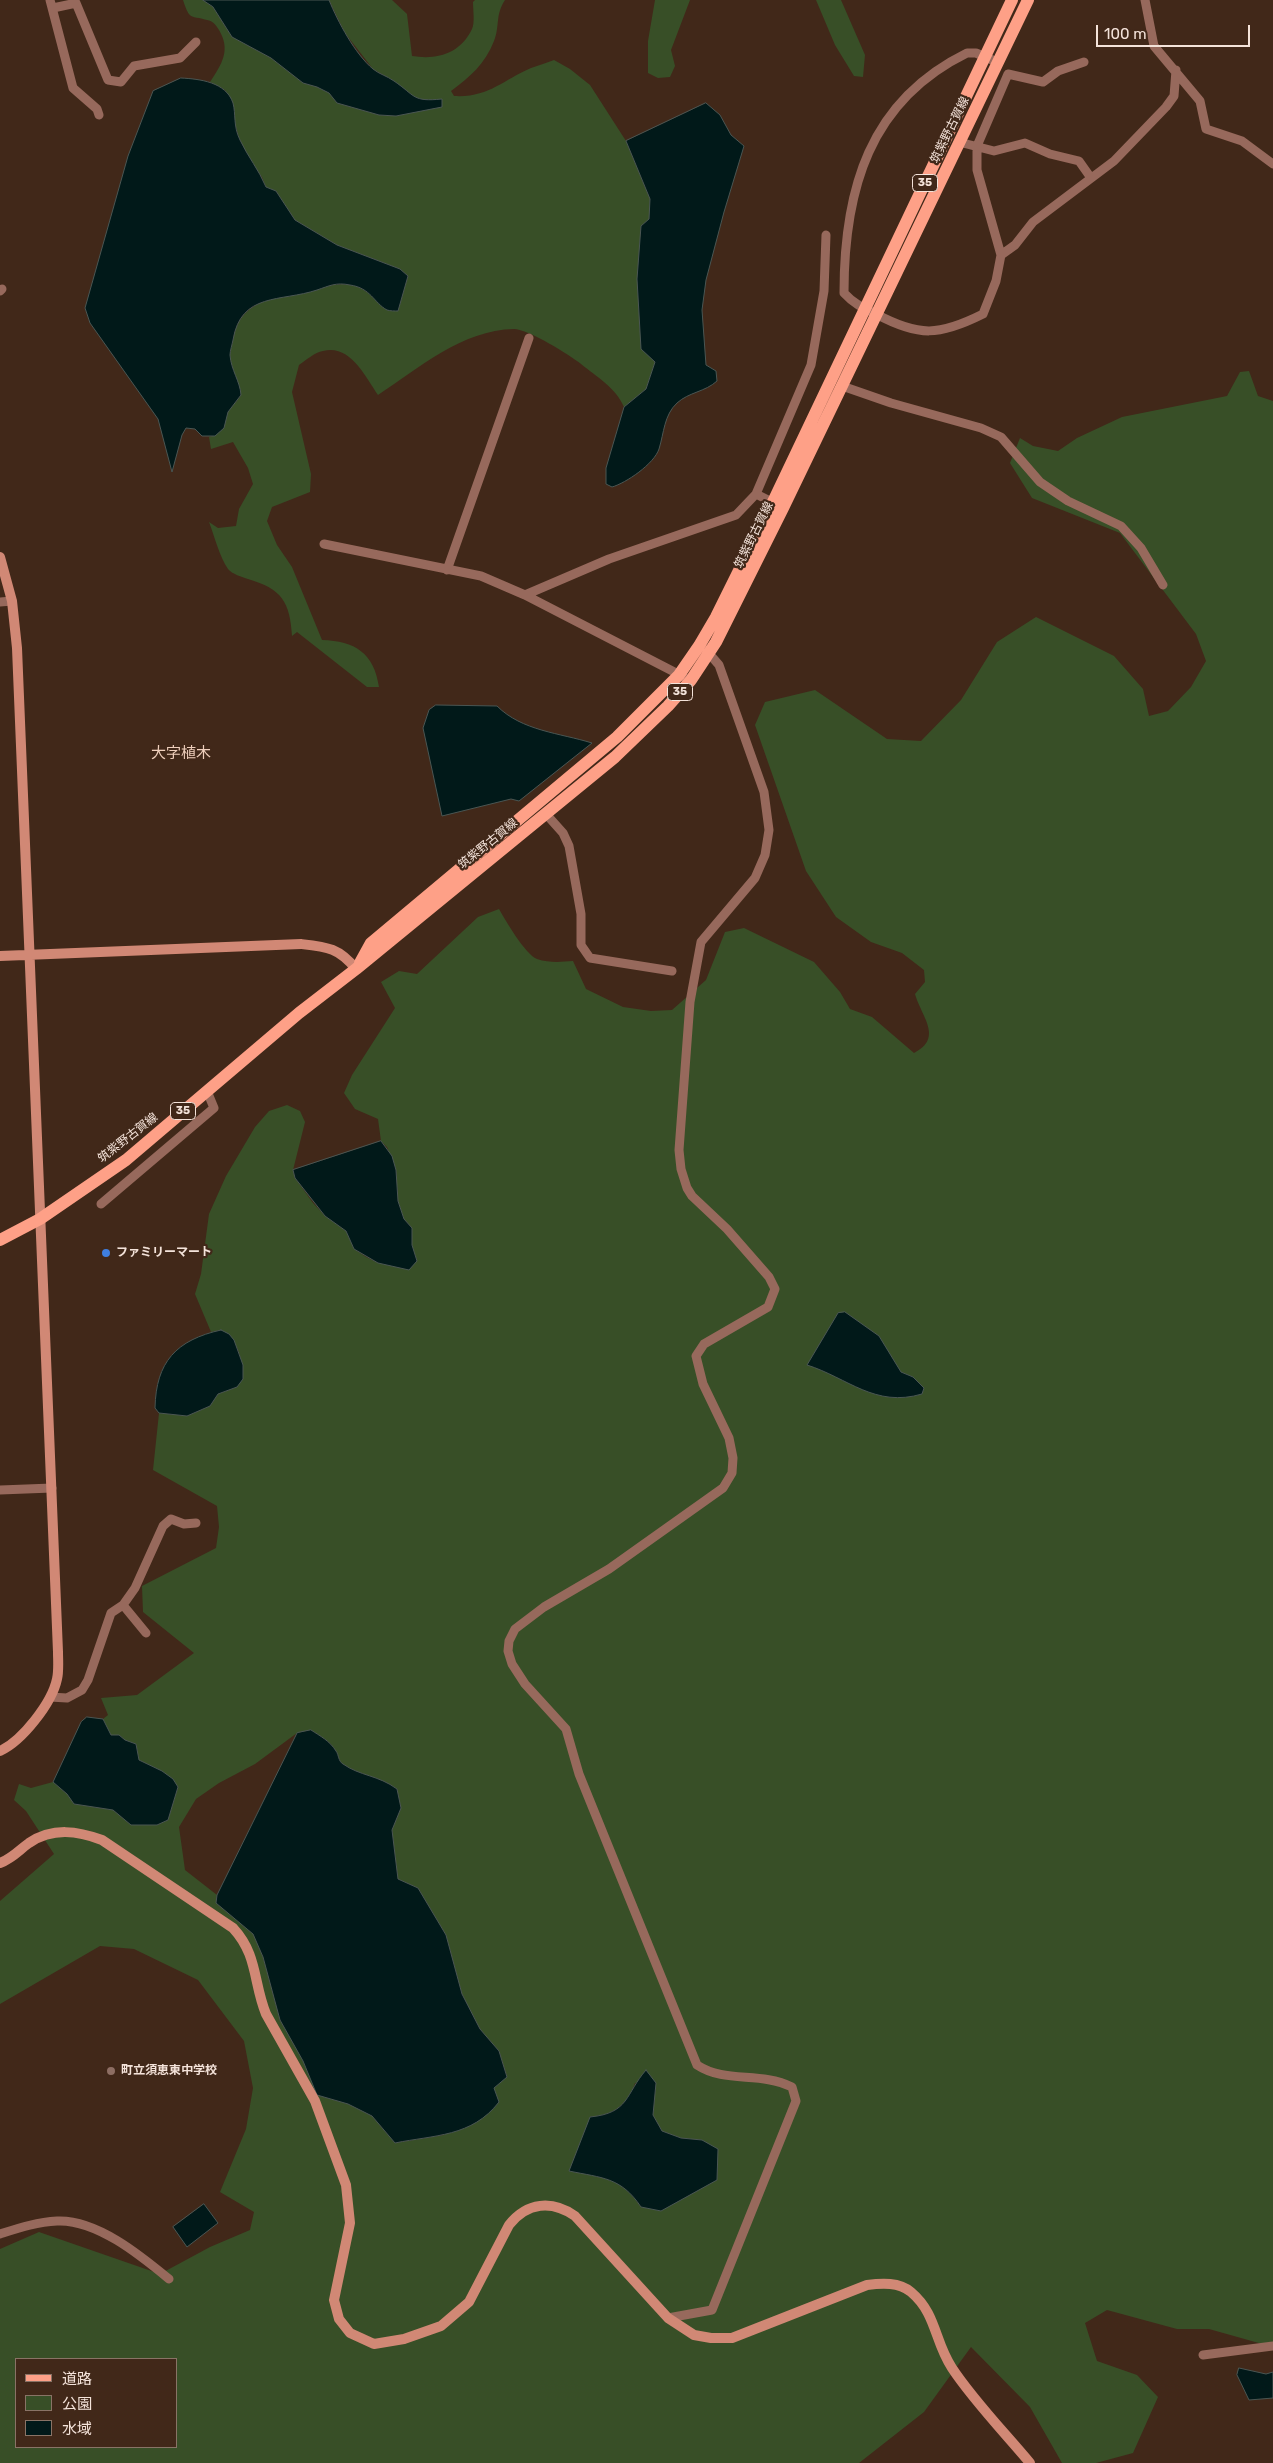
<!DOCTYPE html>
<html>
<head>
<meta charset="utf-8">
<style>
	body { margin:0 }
	#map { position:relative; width:1273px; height:2463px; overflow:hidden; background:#412819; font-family:Rubik,"Noto Sans JP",sans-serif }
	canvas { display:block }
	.legend { position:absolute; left:15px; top:2358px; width:162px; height:90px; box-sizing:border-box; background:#412819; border:1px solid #897366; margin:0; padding:6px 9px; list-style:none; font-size:15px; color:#f4e3da }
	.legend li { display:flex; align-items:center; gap:10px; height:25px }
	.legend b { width:25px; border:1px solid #897366 }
	.scale { position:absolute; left:1096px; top:25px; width:154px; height:22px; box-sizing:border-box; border:2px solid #f4e3da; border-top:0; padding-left:6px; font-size:15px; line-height:18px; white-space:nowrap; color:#f4e3da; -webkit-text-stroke:4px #412819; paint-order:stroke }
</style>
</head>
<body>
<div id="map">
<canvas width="1273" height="2463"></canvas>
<ul class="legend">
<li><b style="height:6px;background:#fea087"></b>道路</li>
<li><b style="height:14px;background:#384f27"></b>公園</li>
<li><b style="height:14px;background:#011919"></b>水域</li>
</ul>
<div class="scale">100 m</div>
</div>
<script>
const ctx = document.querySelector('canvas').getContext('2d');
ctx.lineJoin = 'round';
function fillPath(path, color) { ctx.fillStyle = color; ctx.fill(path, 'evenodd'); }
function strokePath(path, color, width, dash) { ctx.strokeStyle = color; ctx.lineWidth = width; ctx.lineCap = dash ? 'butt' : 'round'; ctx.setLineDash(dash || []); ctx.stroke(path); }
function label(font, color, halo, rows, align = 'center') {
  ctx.font = font + ' Rubik,"Noto Sans JP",sans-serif'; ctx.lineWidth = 4.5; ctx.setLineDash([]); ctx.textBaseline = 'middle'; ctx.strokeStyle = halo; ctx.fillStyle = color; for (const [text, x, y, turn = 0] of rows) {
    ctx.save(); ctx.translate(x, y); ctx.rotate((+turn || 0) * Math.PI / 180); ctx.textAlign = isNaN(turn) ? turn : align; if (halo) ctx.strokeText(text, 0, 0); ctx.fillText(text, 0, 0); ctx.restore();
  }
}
const green = new Path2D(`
	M183 0H203L213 7 232 37 271 58 303 83 317 87 329 93 337 103 379 115 396 116 409 113 442 100 424 101 411 96 394 81 373 69 345 33 329 0H392L407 14 412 56C437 60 460 54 472 29 475 23 473 10 473 2L475 0H505C495 15 500 27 494 41 485 64 470 77 451 91L454 96C488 98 503 80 531 68 539 65 547 63 554 60L570 69 590 85 626 141 650 199V219L641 226 638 295 640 314 655 362 646 389 624 407C616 388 597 377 581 364 570 355 528 329 514 329 462 330 419 368 378 395 365 376 350 344 323 351 315 352 305 361 299 365L292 392 311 474 310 492 272 507 267 521 277 545 292 567 322 640C355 641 374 653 379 687H367L297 632 292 636C290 602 282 589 248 579 242 577 232 574 228 569 220 558 214 535 209 522L218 528 236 526 239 509 253 484 248 468 233 442 211 449 209 437C224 434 222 423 228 412 231 406 238 401 241 395 238 382 231 368 230 355 230 350 232 345 233 340 239 303 269 298 301 293 318 290 332 282 350 285 373 288 377 310 398 311L408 276 400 269 337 245 295 220 276 191 266 187 262 177 250 161 239 138 233 116V104L225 90 210 82C222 64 231 50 219 30 216 25 213 21 207 20 190 15 190 21 183 0Z
	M655 0H690L671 50 675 66 670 77 658 78 648 73V41Z
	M816 0H841L865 55 863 77 854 76 835 45Z
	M1249 371 1258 396 1273 401V2347L1209 2329H1177L1107 2310 1085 2323 1097 2361 1137 2375 1158 2397 1133 2453 1096 2463H1062L1030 2407 971 2347 924 2412 859 2463H0V2249L39 2232 160 2274 210 2247 250 2230 254 2212 220 2192 246 2129 253 2088 244 2041 198 1980 134 1949 100 1946 0 2004V1901L54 1854 26 1811 14 1800 19 1784 31 1788 53 1782 67 1794 74 1804 113 1810 131 1825H157L168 1820 178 1787C169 1773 153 1767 139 1760L136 1744 125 1740 119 1735 111 1736 103 1719 108 1715 101 1698 137 1695 194 1653 143 1612 142 1586 216 1548 219 1527 217 1506 153 1470 159 1413 187 1416 210 1406 218 1394 237 1387C244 1362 243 1347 221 1330L211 1332 195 1294 201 1274 209 1214 226 1176 255 1127 269 1111 287 1105 300 1111 305 1122 293 1170 295 1178 313 1203 325 1216 346 1231 354 1249 366 1257 378 1263 417 1261 412 1245V1228L404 1219 398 1201 396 1170 387 1147 381 1141 378 1119 355 1109 344 1093 352 1075 395 1008 381 982 399 971 417 974 478 917 499 909C506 921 525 954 537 959 549 963 561 962 573 961L586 989 623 1007 651 1011 672 1010 706 980 725 932 744 928 814 962 840 992 850 1009 872 1017 914 1053C944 1038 921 1016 915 994L925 982 924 970 902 953 871 942 836 917 806 871 755 725 765 702 815 690 887 739 921 741 961 700 997 642 1036 617 1114 656 1143 689 1149 716 1168 711 1191 687 1206 661 1196 634 1120 533 1032 498 1010 463 1020 438 1033 446 1058 451 1077 438 1122 417 1227 396 1240 372ZM311 1730C320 1736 330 1741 336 1751 339 1756 338 1761 343 1764 360 1776 378 1775 397 1789L401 1808 392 1830 398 1879 418 1888 446 1935 462 1994 480 2029 499 2051 507 2076 444 2135 395 2143 372 2116 348 2104 317 2095 303 2061 280 2020 263 1957 253 1934 216 1903 217 1895 185 1870 179 1827 196 1799 219 1783 255 1764 297 1733ZM635 2083H656L653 2115 662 2131 681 2138 702 2140 641 2207C629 2189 616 2179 595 2176L590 2117C613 2115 628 2105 635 2083ZM16 2359H176V2447H16Z`);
const water = new Path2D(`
	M203 0H329C338 22 355 54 373 69 379 74 387 76 394 81 416 96 412 102 442 99V107L396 116 379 115 337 103 329 93 317 87 303 83 271 58 232 37 213 7Z
	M181 78C200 79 226 82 233 103 236 114 233 126 240 140 248 157 259 170 266 187L276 191 295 220 337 245 400 269 408 276 398 311C395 311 390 311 387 310 374 303 371 288 350 285 336 282 329 286 317 290 281 302 241 292 233 340 232 345 230 351 230 355 231 370 240 381 241 395L228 412 224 428 215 436H202L195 429 186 428 182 435 172 472 158 419 90 323 85 308 128 156 153 91Z
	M706 103 720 115 731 135 744 146 724 212 706 280 702 310 706 365 716 371 717 381C705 392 689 392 677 403 664 415 664 433 659 449 654 464 626 483 612 487L606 484V468L624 407 646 389 655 362 641 349 637 279 641 226 649 219 650 199 626 141Z
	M436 705 497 706C522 731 560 733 592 743L519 801 511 799 442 816 423 728 429 710Z
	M381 1141 392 1156 396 1170 398 1201 404 1219 412 1228V1245L417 1261 409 1270 378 1263 354 1249 346 1231 325 1216 295 1178 293 1170Z
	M845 1312 879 1336 901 1372 913 1377 924 1388 922 1394C875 1408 848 1378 807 1365L838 1313Z
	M221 1330 229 1334 234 1340 243 1365V1379L237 1387 218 1394 210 1406 187 1416 159 1413 155 1408C156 1362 176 1340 221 1330Z
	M87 1717 103 1719 111 1735H119L125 1740 136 1744 139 1760 162 1771 173 1779 178 1787 168 1820 157 1825H131L113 1810 74 1804 67 1794 53 1782 81 1722Z
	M311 1730C320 1736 330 1741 336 1751 339 1755 338 1761 343 1764 360 1776 378 1775 397 1789L401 1808 392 1830 398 1879 418 1888 446 1935 462 1994 480 2029 499 2051 507 2077 494 2088 499 2102C472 2137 434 2135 395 2143L372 2116 348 2104 317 2095 303 2061 280 2020 263 1957 253 1934 216 1903 217 1895 297 1733Z
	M646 2070 656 2083 653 2115 662 2131 681 2138 702 2140 718 2149 717 2180 661 2211 641 2207C621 2177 602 2178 569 2171L590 2117C630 2113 625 2094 646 2070Z
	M204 2204 218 2223 187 2247 173 2227Z
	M1239 2368 1266 2374 1273 2372V2398L1249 2400 1237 2375Z`);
const street = new Path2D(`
	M50 0 73 88 97 109 99 115
	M1145 0 1154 46 1200 101 1206 129 1242 141 1273 164
	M53 8 76 3 108 80 121 82 134 66 180 58 196 42
	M997 62 976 53H967C869 101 844 190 844 293 854 304 863 308 876 314 919 337 939 336 983 314L996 281 1001 255 977 170V146L1008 74 1043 82 1058 71 1084 62
	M959 142 994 151 1025 143 1050 154 1079 161 1091 178
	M1001 255 1015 245 1033 222 1114 161 1166 107 1174 96 1176 70
	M0 291 2 289
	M842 386 891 403 981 428 1001 437 1040 482 1068 501 1121 526 1141 548 1163 585
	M756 494 811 365 824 291 826 235
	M324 544 481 576 525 595 684 677
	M447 570 529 338
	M525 595 609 559 736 515 756 494 776 504
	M0 602 12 601
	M546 814 563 833 569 846 581 914V945L590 958 672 971
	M101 1204 214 1108 207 1091
	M0 1490 52 1488
	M123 1605 146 1633
	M50 1697 67 1698 82 1690 88 1680 111 1613 123 1605 135 1588 163 1526 171 1519 184 1524 196 1523
	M0 2234C19 2228 37 2222 57 2221 96 2219 140 2255 169 2279
	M668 2318 712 2310 796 2101 792 2087C759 2071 726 2084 697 2065L579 1774 566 1729 525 1684 512 1664 508 1651 509 1641 515 1629 544 1607 609 1569 723 1488 732 1473 733 1458 729 1438 703 1384 696 1356 704 1344 768 1307 775 1289 769 1277 727 1229 692 1196 687 1188 681 1169 679 1150 690 1002 701 942 755 878 765 855 769 830 764 792 719 665 706 650
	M1203 2355 1273 2346`);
const secondary = new Path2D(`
	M0 557 12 601 17 648 58 1652C58 1660 59 1671 57 1679 52 1703 22 1741 0 1751
	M0 956 301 944C328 947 339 948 356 969
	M0 1863C13 1858 19 1850 29 1843 53 1827 78 1831 102 1840L233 1928C258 1955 253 1982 266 2014L315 2101 346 2185 350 2223 334 2300 339 2319 350 2333 374 2344 404 2339 441 2326 469 2302 509 2225C527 2202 552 2200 575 2216L668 2318 694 2335 711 2338H732L867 2285C882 2283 899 2282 911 2292 937 2314 934 2341 952 2368 973 2400 1005 2433 1030 2463`);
const primary = new Path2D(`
	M360 963 371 943 617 737 679 675 699 646 716 617 773 502 1012 0
	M0 1240 40 1219 126 1160 299 1013 356 969 615 757 668 706 691 680 716 642 783 508 1028 0`);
const markers = [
	[106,1253,5,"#3f7fe0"],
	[111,2071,5,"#8d6e63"]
];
const shields = [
	[925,183,25],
	[680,692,25],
	[183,1111,25]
];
const shieldNames = [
	["35",925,183],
	["35",680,692],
	["35",183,1111]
];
const streetNames = [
	["筑紫野古賀線",950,130,-64],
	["筑紫野古賀線",754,535,-64],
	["筑紫野古賀線",488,844,-39],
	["筑紫野古賀線",128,1138,-38]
];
const poiNames = [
	["ファミリーマート",116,1253],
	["町立須恵東中学校",121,2071]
];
const quarterNames = [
	["大字植木",181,754]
];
fillPath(green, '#384f27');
fillPath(water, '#011919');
strokePath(water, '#4a5653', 1);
strokePath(street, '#97695c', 9);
strokePath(secondary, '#d18875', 10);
strokePath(primary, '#fea087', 12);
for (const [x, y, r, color] of markers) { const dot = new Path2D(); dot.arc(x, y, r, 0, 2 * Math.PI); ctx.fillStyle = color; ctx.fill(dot); strokePath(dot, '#412819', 2); }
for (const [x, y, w] of shields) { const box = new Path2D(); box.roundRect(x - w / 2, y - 8.5, w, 17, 4); ctx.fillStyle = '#412819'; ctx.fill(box); strokePath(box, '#f4e3da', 1); }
label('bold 11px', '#f4e3da', null, shieldNames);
label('12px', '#f4e3da', '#412819', streetNames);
label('bold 12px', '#f4e3da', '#412819', poiNames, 'left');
label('15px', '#efcfbc', '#412819', quarterNames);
</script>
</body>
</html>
